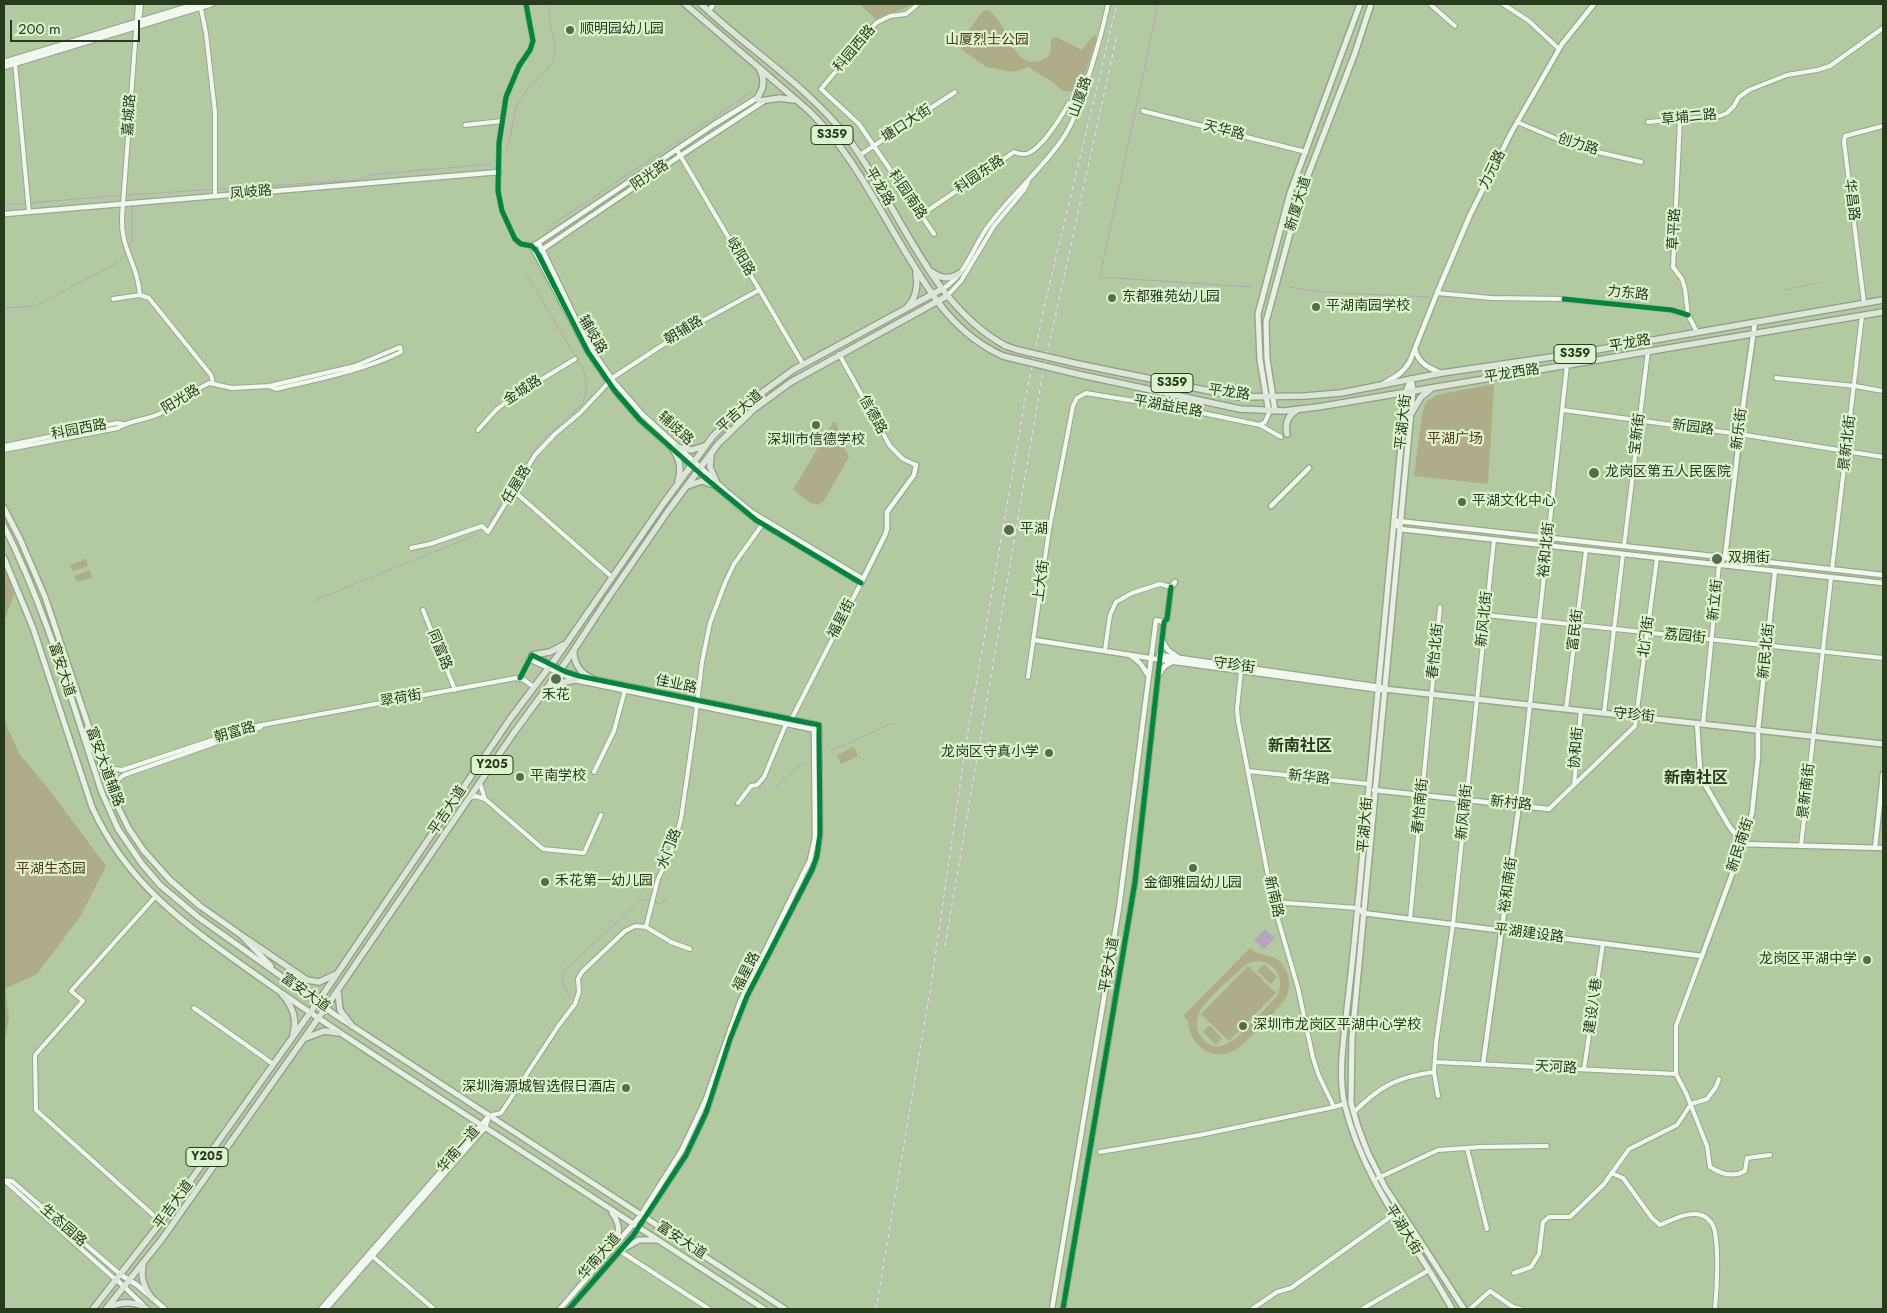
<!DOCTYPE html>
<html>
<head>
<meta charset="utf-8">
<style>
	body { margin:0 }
	#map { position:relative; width:1887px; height:1313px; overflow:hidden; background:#b2c9a1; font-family:Jost,sans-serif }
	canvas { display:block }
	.frame { position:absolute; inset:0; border:5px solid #283a1c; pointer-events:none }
	.scale { position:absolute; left:10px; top:20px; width:130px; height:22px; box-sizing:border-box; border:2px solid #283a1c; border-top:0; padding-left:6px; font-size:15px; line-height:18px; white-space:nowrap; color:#283a1c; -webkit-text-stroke:4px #ddf3ce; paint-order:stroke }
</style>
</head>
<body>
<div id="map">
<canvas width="1887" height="1313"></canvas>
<div class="frame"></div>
<div class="scale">200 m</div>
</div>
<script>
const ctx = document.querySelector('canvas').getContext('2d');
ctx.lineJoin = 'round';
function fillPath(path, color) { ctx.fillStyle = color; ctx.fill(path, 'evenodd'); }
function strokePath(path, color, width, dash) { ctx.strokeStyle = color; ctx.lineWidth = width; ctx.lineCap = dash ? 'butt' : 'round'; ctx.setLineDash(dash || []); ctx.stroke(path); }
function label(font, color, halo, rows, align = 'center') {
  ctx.font = font + ' Jost,"Noto Sans SC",sans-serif'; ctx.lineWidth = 4.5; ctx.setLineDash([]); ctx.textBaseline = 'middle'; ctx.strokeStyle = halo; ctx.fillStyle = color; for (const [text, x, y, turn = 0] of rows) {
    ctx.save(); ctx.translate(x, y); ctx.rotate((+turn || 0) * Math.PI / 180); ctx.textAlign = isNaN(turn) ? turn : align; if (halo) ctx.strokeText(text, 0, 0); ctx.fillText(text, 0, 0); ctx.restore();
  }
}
const green = new Path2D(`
	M859 4H912C901 12 888 12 876 19Z
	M989 10C993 14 997 18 1000 23 1010 39 1018 70 1043 60 1052 57 1051 47 1051 39L1056 37 1082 50 1092 37 1096 35V40L1079 92 1063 91 1051 81 1028 67 1013 72 986 67 957 46 983 11Z
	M1494 384 1488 484 1414 476 1422 415 1426 402 1437 395Z
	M833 422 836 423 838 428 837 434 849 457 823 502 817 505 809 502 793 490Z
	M86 559 88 566 73 571 70 565Z
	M4 564 14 595 4 622Z
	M90 570 92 577 77 582 74 576Z
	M4 714 7 727 20 755 47 787 106 866 80 917 37 974 5 989 9 1018 4 1044Z
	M854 747 858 756 841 764 837 755Z
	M1250 948C1261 959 1277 950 1286 971 1290 979 1290 989 1286 997 1281 1007 1243 1047 1233 1051 1211 1062 1189 1044 1188 1021L1183 1016ZM1256 961C1275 961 1286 979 1277 996 1269 1005 1261 1013 1253 1021 1240 1035 1217 1062 1200 1035 1196 1028 1196 1020 1199 1013 1206 999 1230 979 1242 968L1248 963Z
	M1264 964 1277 977 1271 984 1257 971Z
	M1248 966 1276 993 1229 1041 1201 1014Z
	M1209 1025 1222 1038 1216 1045 1203 1032Z`);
const water = new Path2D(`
	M1265 929 1275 938 1264 949 1254 940Z`);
const stream = new Path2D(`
	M1158 4 1100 277 1251 287
	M507 149C513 133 511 115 520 100 529 85 549 72 554 57 559 39 545 22 550 4
	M4 205 112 196 357 180 369 175 491 164
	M553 224 756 89
	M128 251 132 240V206
	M1289 287 1324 292 1429 297
	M1785 290 1818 283
	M1441 297 1475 298
	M1504 300 1550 301 1633 308 1666 312 1680 316
	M4 308 35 306 117 263 126 254
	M490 521 538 444 582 404C587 394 587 381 584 371L526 273
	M313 601 478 534
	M831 751 890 724
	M775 788 795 769 805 763
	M570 996C563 986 558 977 568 967L641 900 645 899 659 904 668 898`);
const minor = new Path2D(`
	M138 4 122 217C121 239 128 251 135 271 138 279 139 287 140 295L149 298 153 303 211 375 213 383
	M200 4 206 33 215 112V196
	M526 4 533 41 530 50 519 66 506 97 499 143 498 191 502 211 515 239 521 244 532 246
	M918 4 906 14 890 16 876 23 821 89 859 124 934 234
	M1430 4 1455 26
	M1503 4 1529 21 1559 49
	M709 12 713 4
	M139 22 141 4
	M15 63 29 212
	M1143 111 1306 152
	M1680 120 1673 267 1682 279 1685 289 1688 315 1697 332
	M1517 122 1576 147 1641 162
	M1648 122 1720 116 1727 113 1734 106 1739 97 1749 90 1787 75 1817 70 1830 66 1883 28
	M465 125 502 121
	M677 150 803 364
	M860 155 955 92
	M921 215 1014 152C1019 154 1024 155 1029 153 1044 145 1061 117 1069 103L1079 106
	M942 289C966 276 973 246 989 225 1011 195 1040 171 1061 141 1074 123 1080 102 1087 81 1095 56 1103 30 1108 4
	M1437 293 1491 298 1564 299
	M947 296 961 281 994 226 1024 190 1028 182
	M113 299 140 295
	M1864 303 1844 142 1845 136 1883 126
	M839 354 890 446 903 459 916 465
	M612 378 684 331 759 290
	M1776 378 1855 386 1883 391
	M1563 410 1739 434 1883 457
	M1260 425 1265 422 1269 413
	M478 430 496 410 511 398 575 359
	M4 446 117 423 123 424
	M4 450 118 428C130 420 146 420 159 414 176 405 191 392 209 383L232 388 269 386 355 366 400 347 401 352C362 371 319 379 276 389L269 386
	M514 491 612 577
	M1624 546 1648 351
	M411 548 430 544 482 526 488 532 535 455 555 434 580 413 609 382
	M1832 569 1862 316
	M423 610 455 690
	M1486 615 1883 658
	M1105 650 1110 615 1116 602 1132 593 1160 584 1171 587
	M1241 671 1237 709 1238 720 1273 902 1298 988 1313 1058 1319 1076 1334 1107 1344 1104
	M1028 677 1049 530 1073 406 1077 398 1086 393 1183 409 1260 425 1281 437
	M520 678 530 658
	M1566 709 1586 550
	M1604 713 1623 554
	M791 720 861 583
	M1703 724 1719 565
	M102 762 108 768 122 770 251 727 516 678 524 680 534 687
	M1248 771 1369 784
	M594 772 614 731 625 690
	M480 784 485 799 543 849 584 853 601 815
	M1574 785 1581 710
	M111 792 114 783 124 775 261 727
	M470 798 475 796 485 799
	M738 803 751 786 757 785 764 777 786 724
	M1519 805 1567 365
	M1549 809 1635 726 1657 558
	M1801 846 1831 578
	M155 897 71 991 83 1001 35 1055 36 1110 161 1222
	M1273 902 1358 908
	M1410 919 1440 607
	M646 927 671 942 690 949
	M1702 956 1676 1026V1074L1686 1093 1707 1146 1710 1167C1721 1174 1733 1178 1745 1171L1747 1158 1770 1155
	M194 1008 273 1064
	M1436 1062 1676 1074
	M1584 1069 1603 943
	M1434 1072 1438 1096
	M1354 1112C1380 1086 1397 1077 1434 1072L1436 1043 1453 924 1494 540
	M489 1116 501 1113 559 1025 575 1004 579 992 578 979 582 972 625 931 635 926 646 927 658 879 672 850 681 819 694 729 702 662 710 623 725 583 734 564 762 525
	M1467 1148 1487 1229
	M1100 1152 1200 1135 1334 1107
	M1611 1173 1623 1178 1652 1218 1660 1225C1672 1220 1688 1211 1701 1215 1707 1217 1712 1222 1714 1228 1719 1247 1717 1289 1715 1309
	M1378 1178 1438 1150 1480 1147 1547 1146
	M4 1180 12 1181 121 1275
	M5 1181 116 1280
	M620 1251 709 1309
	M371 1255 434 1309
	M1514 1273 1531 1267 1539 1254 1543 1222 1549 1217H1570L1604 1184 1629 1149 1677 1125 1691 1104 1707 1099 1716 1087 1719 1079
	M1252 1309 1277 1292 1291 1288 1400 1210
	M1362 1309 1429 1270
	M1470 1309 1490 1291 1513 1307 1521 1309`);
const tertiary = new Path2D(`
	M4 62 196 4
	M4 67 212 4
	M4 214 499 172
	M538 243 713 125 757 98
	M540 251 680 156 764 101
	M1415 349C1418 363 1429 368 1441 373
	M1384 383C1396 377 1404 372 1410 361L1437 293 1470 215 1511 133 1562 44 1594 4
	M1271 506 1309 468
	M1394 520 1400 529 1883 583
	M1398 521 1883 575
	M1719 565 1725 557 1744 399 1755 322
	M863 579 753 513 726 491 643 415 614 382 594 353 579 326 542 249 538 243 532 246 588 352 615 391 640 420 704 477 756 520 861 583 885 535 887 529V512L914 475 916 465
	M1034 640 1175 662 1381 690
	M1163 642 1168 650 1178 657
	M532 655 566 672 579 676 819 725 820 833 817 856 812 870 747 996 730 1039 706 1113 686 1155 632 1237 569 1309
	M1130 655 1140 663 1148 675
	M1159 655 1381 687
	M529 659 575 680 816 730
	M1158 675 1165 666 1172 662
	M1697 723 1700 770 1704 783 1729 826 1743 844 1883 848
	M1374 790 1549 809
	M1875 848 1883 774
	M1358 908 1363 913 1702 956 1745 839 1752 813 1758 757V730L1775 571
	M1483 1064 1519 805
	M121 1275 137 1285 165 1309
	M117 1280 143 1305
	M321 1309 489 1116
	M326 1309 479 1134 485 1128 488 1118
	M560 1309 641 1215 682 1150 706 1099 740 1002 810 860 815 837 814 725
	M1052 1309 1119 908 1156 620 1164 622
	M1063 1309 1135 882 1164 622 1167 619 1171 587 1175 582`);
const secondary = new Path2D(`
	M1411 379 1413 390 1352 1038 1351 1103 1358 1127 1368 1153 1385 1187 1464 1309
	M1411 379 1406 392 1405 403C1389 573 1373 744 1357 914 1354 948 1350 983 1346 1017 1343 1045 1338 1078 1345 1106 1365 1185 1414 1240 1452 1309
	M1275 411 1267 359 1266 322 1300 196 1355 53 1371 4
	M1269 413 1260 360 1258 314 1290 193 1360 4
	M4 508 20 539 45 597 111 793 129 829 144 851 170 880 200 906 241 935 271 966
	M4 526C47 611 72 703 102 793L118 829 142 864 160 885 198 917 334 1014 785 1309
	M4 558 33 628 92 807C129 889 196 932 266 982 324 1023 384 1062 443 1100 550 1170 657 1240 764 1309
	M1384 689 1883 744
	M87 729 90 750
	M612 1213C620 1223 620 1233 616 1245
	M621 1250 639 1240H656`);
const primary = new Path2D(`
	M685 4 808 110C849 149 874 200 903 248 930 293 953 333 1003 356
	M701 4C748 49 806 85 847 137 898 203 929 305 1006 346
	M760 70C765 80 764 89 757 98L760 101 780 98 793 100
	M932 272C941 279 950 280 960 273
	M908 306C917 297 918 286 916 273
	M1078 364 1239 397 1305 396 1341 393 1442 373 1579 353 1883 300
	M1077 374 1240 409 1284 411 1318 407 1883 312
	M1411 414 1421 397 1431 389
	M1287 434C1285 424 1287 416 1296 411
	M677 447 692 450 704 446
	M672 448C680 459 682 469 678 481
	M711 454 710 467 717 483
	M687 486 702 481 714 485
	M574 650C573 662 580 673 591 678
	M532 655 550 652 563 645
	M547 691 560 683 575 680
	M241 935 307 980 319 982 334 975
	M338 992 340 1010 352 1026
	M281 993C291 1004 298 1018 293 1034
	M306 1038 324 1031 339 1033
	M143 1266C140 1278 145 1289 152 1298
	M109 1308C121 1301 135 1301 147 1309
	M93 1309 161 1222 324 993 510 719 559 654 663 504 713 436 745 405 793 370 942 289
	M106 1309 162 1239 329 1003 513 734 568 659 604 604 668 511 718 444 754 409 791 382 947 296`);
const rail = new Path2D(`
	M945 946 1042 377 1117 35
	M876 1309 931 985 967 737 1026 395 1046 299 1117 4`);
const primaryBridge = new Path2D(`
	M1006 346 1018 350 1078 364
	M1003 356 1077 374`);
const cycleway = new Path2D(`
	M526 4 533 41 530 50 519 66 506 97 499 143 498 191 502 211 515 239 521 244 532 246 537 252 588 352 615 391 640 420 704 477 756 520 861 583
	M1564 299 1672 310 1688 315
	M520 678 532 655 566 672 579 676 819 725 820 833 817 856 812 870 747 996 730 1039 706 1113 686 1155 632 1237 569 1309
	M1063 1309 1135 882 1164 622 1167 619 1171 587`);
const markers = [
	[570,30,5,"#586c4b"],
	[1112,298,5,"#586c4b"],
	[1316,307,5,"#586c4b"],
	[816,425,5,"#586c4b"],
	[1594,473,6,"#586c4b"],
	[1462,502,5,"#586c4b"],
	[1009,530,6,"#586c4b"],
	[1717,559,6,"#586c4b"],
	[556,679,6,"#586c4b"],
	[1049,753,5,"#586c4b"],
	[520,777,5,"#586c4b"],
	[1193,868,5,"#586c4b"],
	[545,882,5,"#586c4b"],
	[1867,960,5,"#586c4b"],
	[1243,1026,5,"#586c4b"],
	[626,1088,5,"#586c4b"]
];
const shields = [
	[832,135,42],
	[1575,354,42],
	[1172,383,42],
	[492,765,42],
	[207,1157,42]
];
const shieldNames = [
	["S359",832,135],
	["S359",1575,354],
	["S359",1172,383],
	["Y205",492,765],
	["Y205",207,1157]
];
const poiNames = [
	["顺明园幼儿园",580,30],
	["东都雅苑幼儿园",1122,298],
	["平湖南园学校",1326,307],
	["深圳市信德学校",816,441,"center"],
	["龙岗区第五人民医院",1605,473],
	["平湖文化中心",1472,502],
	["平湖",1020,530],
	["双拥街",1728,559],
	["禾花",556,696,"center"],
	["龙岗区守真小学",1039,753,"right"],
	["平南学校",530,777],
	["禾花第一幼儿园",555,882],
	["金御雅园幼儿园",1193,884,"center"],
	["龙岗区平湖中学",1857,960,"right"],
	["深圳市龙岗区平湖中心学校",1253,1026],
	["深圳海源城智选假日酒店",616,1088,"right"]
];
const parkNames = [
	["山厦烈士公园",987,41],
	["平湖广场",1455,440],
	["平湖生态园",51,870]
];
const streetNames = [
	["科园西路",855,49,-50],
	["山厦路",1081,97,-71],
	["嘉城路",130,115,-86],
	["草埔二路",1689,118,-6],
	["塘口大街",907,124,-33],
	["天华路",1224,131,14],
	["创力路",1578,145,18],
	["力元路",1493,170,-64],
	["科园东路",980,175,-34],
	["阳光路",650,176,-34],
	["平龙路",879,187,59],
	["凤岐路",251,193,-5],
	["科园南路",907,195,56],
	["华昌路",1851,200,83],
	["新厦大道",1299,204,-73],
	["草平路",1675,229,-87],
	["岐阳路",740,257,60],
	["力东路",1628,294,6],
	["朝辅路",684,331,-31],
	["辅岐路",592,335,60],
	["平龙路",1630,344,-10],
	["平龙西路",1512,374,-9],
	["金城路",523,391,-33],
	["平龙路",1229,393,8],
	["阳光路",181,400,-31],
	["平湖益民路",1168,407,10],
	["平吉大道",740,412,-42],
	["信德路",872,415,61],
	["平湖大街",1404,422,-84],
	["新园路",1693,428,7],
	["辅歧路",675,429,42],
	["新乐街",1740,429,-83],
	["科园西路",79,430,-11],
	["宝新街",1638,434,-83],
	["景新北街",1848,443,-83],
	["任屋路",517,485,-59],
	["裕和北街",1547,550,-84],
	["上大街",1042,581,-82],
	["新立街",1716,600,-84],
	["福星街",842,619,-63],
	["新风北街",1485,619,-84],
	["富民街",1576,630,-83],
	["北门街",1647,637,-82],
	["荔园街",1685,637,6],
	["同富路",439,650,68],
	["春怡北街",1436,651,-84],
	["新民北街",1767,651,-84],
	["守珍街",1234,666,8],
	["富安大道",61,670,72],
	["佳业路",676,685,12],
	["翠荷街",401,699,-10],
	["守珍街",1634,716,6],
	["朝富路",235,733,-16],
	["协和街",1577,748,-85],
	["富安大道辅路",104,767,70],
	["新华路",1309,778,6],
	["景新南街",1807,791,-83],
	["新村路",1511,804,6],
	["春怡南街",1421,806,-84],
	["平吉大道",448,811,-56],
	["新风南街",1465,812,-84],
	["平湖大街",1366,825,-85],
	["新民南街",1741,845,-72],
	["水门路",670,849,-69],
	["裕和南街",1509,885,-82],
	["新南路",1273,897,77],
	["平湖建设路",1529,934,7],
	["平安大道",1110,965,-80],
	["福星路",747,972,-63],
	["富安大道",305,993,35],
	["建设八巷",1594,1006,-82],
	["天河路",1556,1068,3],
	["华南一道",459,1150,-49],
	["平吉大道",174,1205,-54],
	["生态园路",63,1226,41],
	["平湖大街",1403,1230,58],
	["富安大道",681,1241,33],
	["华南大道",600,1257,-49]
];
const quarterNames = [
	["新南社区",1300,747],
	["新南社区",1696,779]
];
fillPath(green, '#afac89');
fillPath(water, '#b6a5bd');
strokePath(stream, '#b6a5bd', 1);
strokePath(minor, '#95a887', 6);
strokePath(tertiary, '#95a887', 7);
strokePath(secondary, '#95a887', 8);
strokePath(primary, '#8d9e81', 8);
strokePath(minor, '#f3f7f1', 4);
strokePath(tertiary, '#f3f7f1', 4.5);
strokePath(secondary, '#e8eee5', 5);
strokePath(primary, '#dde4d9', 5.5);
strokePath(rail, '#bac1b6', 3);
strokePath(rail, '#ddf3ce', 1, [4]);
strokePath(primaryBridge, '#8d9e81', 8, []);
strokePath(primaryBridge, '#dde4d9', 5.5);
strokePath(cycleway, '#00873e', 5);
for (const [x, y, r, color] of markers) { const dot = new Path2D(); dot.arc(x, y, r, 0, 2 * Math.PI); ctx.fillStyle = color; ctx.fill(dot); strokePath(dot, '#ddf3ce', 2); }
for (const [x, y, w] of shields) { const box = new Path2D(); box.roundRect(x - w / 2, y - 9.5, w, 19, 4); ctx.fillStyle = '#ddf3ce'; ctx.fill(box); strokePath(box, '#283a1c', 1); }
label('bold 12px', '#283a1c', null, shieldNames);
label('14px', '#283a1c', '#ddf3ce', poiNames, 'left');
label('14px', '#543911', '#ddf3ce', parkNames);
label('14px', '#283a1c', '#ddf3ce', streetNames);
label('bold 16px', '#283a1c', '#ddf3ce', quarterNames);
</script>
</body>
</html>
